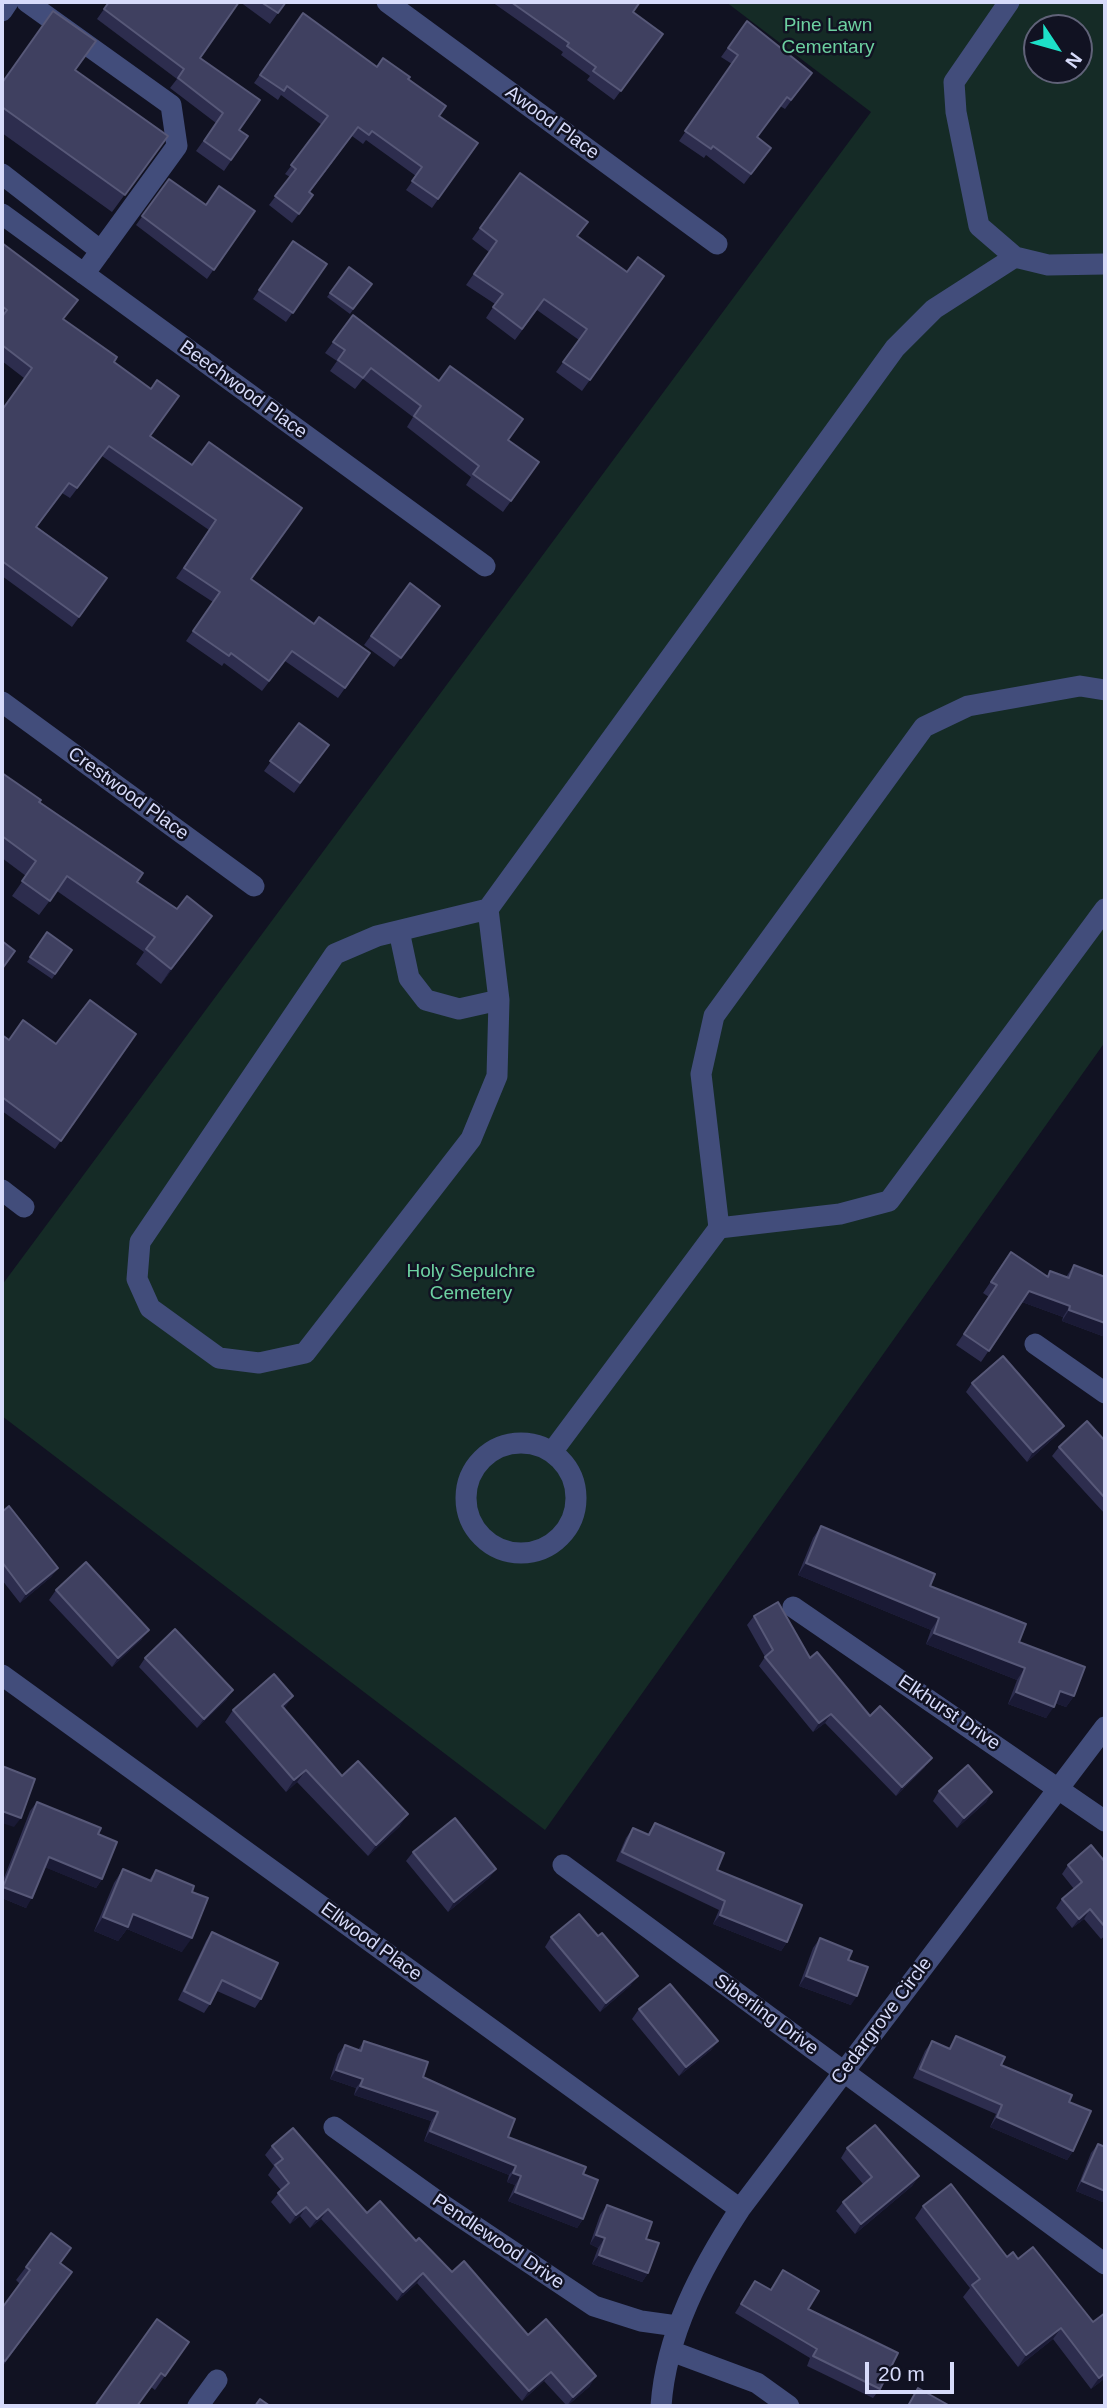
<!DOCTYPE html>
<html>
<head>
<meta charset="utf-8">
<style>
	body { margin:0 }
	#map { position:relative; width:1107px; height:2408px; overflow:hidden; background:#111222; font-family:Arial,sans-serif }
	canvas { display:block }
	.frame { position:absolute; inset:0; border:4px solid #d7dbfa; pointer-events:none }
	.north { position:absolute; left:1023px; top:14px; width:70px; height:70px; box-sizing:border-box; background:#111222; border:2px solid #606278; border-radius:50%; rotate:126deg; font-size:19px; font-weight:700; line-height:28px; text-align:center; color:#d7dbfa }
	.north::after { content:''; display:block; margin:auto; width:24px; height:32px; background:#1de0c8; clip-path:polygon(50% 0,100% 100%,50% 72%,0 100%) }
	.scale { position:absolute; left:865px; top:2362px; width:89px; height:32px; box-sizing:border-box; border:4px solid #d7dbfa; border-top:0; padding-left:9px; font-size:21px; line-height:24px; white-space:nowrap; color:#d7dbfa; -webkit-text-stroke:5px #111222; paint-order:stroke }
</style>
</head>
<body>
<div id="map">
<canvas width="1107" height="2408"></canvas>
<div class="frame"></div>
<div class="north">N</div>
<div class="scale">20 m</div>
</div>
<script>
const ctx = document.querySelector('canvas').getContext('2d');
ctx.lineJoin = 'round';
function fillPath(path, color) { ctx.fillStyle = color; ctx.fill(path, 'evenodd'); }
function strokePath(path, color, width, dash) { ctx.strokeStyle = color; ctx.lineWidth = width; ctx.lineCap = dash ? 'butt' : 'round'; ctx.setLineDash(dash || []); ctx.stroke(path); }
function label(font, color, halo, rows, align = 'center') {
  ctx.font = font + ' Arial,sans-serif'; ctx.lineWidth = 5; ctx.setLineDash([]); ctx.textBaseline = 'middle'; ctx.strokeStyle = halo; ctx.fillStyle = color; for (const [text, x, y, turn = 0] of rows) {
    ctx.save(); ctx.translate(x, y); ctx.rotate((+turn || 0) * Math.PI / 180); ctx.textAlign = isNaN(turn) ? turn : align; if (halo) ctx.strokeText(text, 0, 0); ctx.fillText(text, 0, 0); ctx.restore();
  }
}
const green = new Path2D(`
	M726 2H1105V1042L545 1830 2 1416V1285L871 112ZM1037 28H1079V70H1037Z`);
const minor = new Path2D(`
	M27 2 171 105 177 146 84 274
	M387 2 717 244
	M1009 2 954 82 956 112 979 226 1015 257 1048 265 1105 264
	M2 11 8 2
	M2 174 101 251
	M2 214 485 566
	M1105 690 1080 686 968 706 924 727 714 1016 701 1074 719 1228 840 1214 889 1201 1105 909
	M2 702 254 886
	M488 909 377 936 335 954 140 1242 137 1279 150 1308 219 1358 259 1363 305 1353 471 1139 497 1076 499 1000 488 909 895 348 934 309 1015 257
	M399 931 409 978 426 1000 459 1009 499 1000
	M2 1190 24 1207
	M1035 1344 1105 1393
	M466 1498a55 55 0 1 1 110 0a55 55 0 1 1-110 0Z
	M552 1452 719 1228
	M793 1607 1105 1821
	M2 1675 740 2209
	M563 1865 1105 2264
	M334 2127 440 2203 594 2306 641 2321 677 2326
	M671 2351 757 2383 789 2406
	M198 2406 217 2380
	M661 2406C666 2334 701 2269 740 2209L1105 1727`);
const wall = new Path2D(`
	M109 2 200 58 239 130 248 136 224 171 196 151 216 123 170 88 177 79 97 19Z
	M240 2H286L270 24Z
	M492 2H640L633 12 663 34 614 100 587 80 590 76 561 55 563 52Z
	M303 13 377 67 408 79 439 116 478 143 432 208 406 190 416 176 366 140 363 144 352 136 310 192 313 195 292 223 269 205 290 177 285 174 322 125 281 95 278 100 254 83Z
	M747 21 812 73 785 109 780 106 757 138 771 148 744 184 706 155 704 158 679 141 732 64 721 57Z
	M2 83 168 136 112 212 2 133Z
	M520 173 578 236 627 272 664 276 582 391 556 372 579 340 537 310 515 340 486 318 495 304 466 285 489 252 472 239Z
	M169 179 206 205 255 211 207 279 136 225Z
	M293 241 327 264 286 322 253 299Z
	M2 243 64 320 114 362 150 436 192 465 251 579 314 624 370 653 338 698 285 661 262 691 224 663 222 666 186 641 213 602 176 578 209 530 102 456 70 498 62 493 37 527 107 578 72 627 2 576V410L24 378 2 361Z
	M349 267 372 284 350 314 327 297Z
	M353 315 508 440 539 462 503 512 466 485 471 477 407 427 413 417 363 379 355 389 330 371 337 361 325 353Z
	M410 583 440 606 394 667 364 645Z
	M299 723 329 745 294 793 264 771Z
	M2 773 137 882 177 909 212 916 161 984 136 964 144 952 57 891 39 915 12 896 26 876 2 858Z
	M47 932 72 950 52 979 27 962Z
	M136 1034 55 1149 2 1111V1035L9 1040 56 1044Z
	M1011 1252 1047 1276 1050 1271 1066 1277 1074 1265 1105 1277V1337L1062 1321 1063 1317 1022 1302 981 1362 956 1345 989 1297 983 1293Z
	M972 1383 1064 1426 1057 1435 1027 1462 966 1392Z
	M1105 1441V1514L1052 1456 1059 1447Z
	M2 1512 58 1568 51 1577 20 1603 2 1580Z
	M821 1526 930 1586 1074 1696 1066 1707 1055 1703 1046 1718 1008 1704 1017 1680 926 1644 931 1630 798 1575 813 1538Z
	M56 1590 142 1639 112 1667 49 1600Z
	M754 1616 810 1658 925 1767 896 1796 825 1723 813 1732 759 1666 765 1657 747 1625Z
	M145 1658 227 1699 197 1728 139 1667Z
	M284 1709 342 1776 400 1826 368 1856 297 1782 286 1792 225 1722 233 1710Z
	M939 1791 992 1792 986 1802 957 1828 933 1801Z
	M37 1802 102 1879 96 1888 45 1867 26 1908 2 1898V1883L30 1811Z
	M655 1823 717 1870 787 1942 781 1951 713 1924 719 1910 616 1861 626 1838 633 1828 647 1835Z
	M413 1852 496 1869 489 1878 448 1912 406 1861Z
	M1105 1862V1936L1101 1939 1084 1919 1072 1928 1056 1908 1062 1899 1074 1889 1062 1874 1068 1865Z
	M123 1869 149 1880 156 1870 192 1892 182 1952 127 1929 118 1941 94 1931 114 1883Z
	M212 1932 261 1999 255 2008 217 1991 210 2004 204 2013 178 2000 206 1941Z
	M551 1937 631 1985 600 2012 545 1947Z
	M820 1938 848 1960 851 2005 799 1986 813 1948Z
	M639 2009 718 2041 711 2050 679 2076 632 2019Z
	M956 2036 1001 2065 1069 2102 1073 2151 1067 2160 990 2127 996 2114 913 2078 925 2051 932 2041 948 2049Z
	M364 2041 423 2077 508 2137 583 2174V2219L577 2228 508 2201 515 2185 507 2182 509 2175 424 2141 431 2121 354 2095 356 2088 330 2079 338 2054 345 2045 358 2050Z
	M1098 2144 1105 2147V2203L1076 2191 1091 2153Z
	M272 2146 367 2213 416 2241 452 2272 590 2386 567 2406 544 2381 522 2401 417 2283 397 2301 321 2219 310 2228 300 2216 290 2224 271 2202 281 2190 268 2175 274 2166 265 2155Z
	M847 2148 919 2176 912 2186 855 2234 836 2211 843 2202 863 2184 841 2158Z
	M607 2205 646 2239 648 2273 642 2282 592 2264 598 2248 590 2244 600 2215Z
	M923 2206 1007 2257 1018 2259 1093 2322 1105 2313V2380L1104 2379 1091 2389 1053 2339 1018 2367 963 2297 970 2288 915 2218Z
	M61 2263 72 2272 2 2367V2308L20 2284 16 2280 26 2267Z
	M783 2270 808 2309 880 2389 873 2398 807 2366 810 2358 735 2313 755 2281 770 2290Z
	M189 2342 155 2390 151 2387 95 2406Z`);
const shadedWall = new Path2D(`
	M212 916 202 930 161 984 171 969Z
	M1029 1291 1070 1306 1063 1317 1022 1302Z
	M1069 1310 1105 1323V1337L1062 1321Z
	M1064 1426 1057 1435 1027 1462 1033 1452Z
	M806 1563 939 1618 931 1630 798 1575Z
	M58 1568 51 1577 20 1603 26 1594Z
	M149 1630 142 1639 112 1667 118 1658Z
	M934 1633 1025 1668 1017 1680 926 1644Z
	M233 1690 227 1699 197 1728 204 1719Z
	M1060 1691 1074 1696 1066 1707 1052 1702Z
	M1016 1692 1054 1707 1046 1718 1008 1704Z
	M293 1696 285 1708 273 1718 282 1706Z
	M831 1714 825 1723 813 1732 819 1723Z
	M932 1758 925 1767 896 1796 902 1787Z
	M306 1770 297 1782 286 1792 294 1780Z
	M992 1792 986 1802 957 1828 964 1818Z
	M2 1811 21 1818 14 1827 2 1823Z
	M408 1814 400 1826 368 1856 376 1845Z
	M49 1857 102 1879 96 1888 42 1866Z
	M496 1869 489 1878 448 1912 454 1902Z
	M3 1887 32 1898 26 1908 2 1898V1889Z
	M1090 1909 1084 1919 1072 1928 1079 1919Z
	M133 1914 192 1938 182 1952 127 1929 118 1941 94 1931 103 1917Z
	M720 1915 787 1942 781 1951 713 1924Z
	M638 1976 631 1985 600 2012 606 2003Z
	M806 1976 857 1996 851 2005 799 1986Z
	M718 2041 711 2050 679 2076 686 2067Z
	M336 2070 363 2079 356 2088 330 2079Z
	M360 2086 438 2112 431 2121 354 2095Z
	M997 2117 1073 2151 1067 2160 990 2127Z
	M430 2131 516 2166 509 2175 424 2141Z
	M513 2173 521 2176 515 2185 507 2182Z
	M919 2176 912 2186 855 2234 861 2224Z
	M1082 2181 1105 2191V2203L1076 2191Z
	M515 2192 583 2219 577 2228 508 2201Z
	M306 2207 300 2216 290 2224 296 2215Z
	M328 2209 321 2219 310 2228 317 2219Z
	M596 2235 605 2238 598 2248 590 2244Z
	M599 2255 648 2273 642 2282 592 2264Z
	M423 2273 417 2283 397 2301 403 2292Z
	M1061 2328 1053 2339 1018 2367 1026 2355Z
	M551 2372 544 2381 522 2401 529 2391Z
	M1105 2373 1104 2379 1091 2389 1099 2378Z
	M596 2376 590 2386 567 2406 573 2397Z`);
const building = new Path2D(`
	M109 2H239L200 58 260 100 239 130 248 136 231 160 204 141 223 113 178 78 184 69 104 9Z
	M261 2H286L278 13Z
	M511 2H640L633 12 663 34 621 91 593 71 596 67 567 46 569 43Z
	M53 11 96 41 75 70 168 136 125 195 2 107V83Z
	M303 13 377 67 383 58 410 77 408 79 446 106 439 116 478 143 438 199 412 181 422 167 372 131 369 135 358 127 309 192 313 195 299 214 275 196 296 169 291 165 328 116 287 86 284 91 260 75Z
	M747 21 812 73 791 100 787 97 757 137 771 148 751 174 713 146 711 149 685 131 738 55 728 48Z
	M520 173 588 222 577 236 627 272 638 257 664 276 590 380 563 362 587 329 544 299 522 329 493 307 503 294 474 274 497 241 480 228Z
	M169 179 206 205 219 186 255 211 214 270 142 216Z
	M293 241 327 264 293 313 259 290Z
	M2 243 78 300 63 319 117 357 114 362 151 389 157 380 179 396 150 436 192 465 209 442 302 508 251 579 314 624 319 617 370 653 345 688 292 651 269 681 231 653 229 656 193 631 220 592 184 568 216 520 109 446 77 488 69 483 36 527 107 578 79 617 2 561V410L32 368 2 345V317L7 310 2 306Z
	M349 267 372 284 353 309 330 293Z
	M353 315 439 381 450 366 523 419 508 440 539 462 511 501 473 474 479 466 414 416 421 406 371 368 363 378 338 360 345 350 333 342Z
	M410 583 440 606 401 658 371 636Z
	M299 723 329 745 300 783 270 761Z
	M2 773 41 800 39 802 143 873 137 882 177 909 187 896 212 916 171 969 146 949 155 937 67 876 50 901 22 881 36 861 2 836Z
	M47 932 72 950 55 974 30 957Z
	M2 941 15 951 2 969Z
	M90 1000 136 1034 61 1141 2 1097V1035L9 1040 23 1020 56 1044Z
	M1011 1252 1048 1277 1050 1271 1069 1278 1074 1265 1105 1277V1323L1069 1310 1070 1306 1029 1291 989 1351 964 1334 997 1285 991 1282Z
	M1003 1356 1064 1426 1033 1452 972 1383Z
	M1087 1421 1105 1441V1498L1059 1447Z
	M9 1506 58 1568 26 1594 2 1562V1512Z
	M821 1526 935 1574 930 1586 1026 1624 1019 1642 1085 1667 1074 1696 1060 1691 1054 1707 1016 1692 1025 1668 934 1633 939 1618 806 1563Z
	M86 1562 149 1630 118 1658 56 1590Z
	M778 1602 810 1658 817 1652 870 1716 880 1706 932 1758 902 1787 831 1714 819 1723 765 1657 773 1650 754 1616Z
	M175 1629 233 1690 204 1719 145 1658Z
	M274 1674 293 1696 282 1706 342 1776 358 1761 408 1814 376 1845 306 1770 294 1780 233 1710Z
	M968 1765 992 1792 964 1818 939 1791Z
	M2 1766 35 1779 21 1818 2 1811Z
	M37 1802 101 1828 98 1834 117 1842 102 1879 49 1857 32 1898 3 1887Z
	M455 1818 496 1869 454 1902 413 1852Z
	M655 1823 724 1853 717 1870 802 1905 787 1942 720 1915 725 1901 622 1852 633 1828 649 1835Z
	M1091 1845 1105 1862V1927L1090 1909 1079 1919 1062 1899 1082 1882 1068 1865Z
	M123 1869 151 1881 156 1870 194 1886 192 1892 208 1898 192 1938 133 1914 128 1927 103 1917Z
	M579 1914 598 1936 602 1933 638 1976 606 2003 551 1937Z
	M212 1932 278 1963 261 1999 222 1980 210 2004 184 1991Z
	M820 1938 852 1951 848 1960 868 1967 857 1996 806 1976Z
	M670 1984 718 2041 686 2067 639 2009Z
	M956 2036 1005 2057 1001 2065 1072 2095 1069 2102 1091 2111 1073 2151 997 2117 1002 2105 920 2069 932 2041 950 2049Z
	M364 2041 428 2062 423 2077 515 2119 508 2137 586 2167 583 2174 598 2180 583 2219 515 2192 521 2176 513 2173 516 2166 430 2131 438 2112 360 2086 363 2079 336 2070 345 2045 361 2051Z
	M875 2125 919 2176 861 2224 843 2202 872 2177 847 2148Z
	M293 2128 367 2213 380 2201 416 2241 419 2238 452 2272 464 2261 528 2335 546 2319 596 2376 573 2397 551 2372 529 2391 423 2273 403 2292 328 2209 317 2219 306 2207 296 2215 278 2193 289 2183 275 2165 283 2159 272 2146Z
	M1098 2144 1105 2147V2191L1082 2181Z
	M951 2184 1007 2257 1013 2252 1018 2259 1033 2247 1093 2322 1105 2313V2373L1099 2378 1061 2328 1026 2355 972 2285 980 2279 923 2206Z
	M607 2205 652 2222 646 2239 659 2243 648 2273 599 2255 605 2238 596 2235Z
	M51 2233 71 2248 60 2263 72 2272 5 2361 2 2359V2308L30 2270 26 2267Z
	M783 2270 819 2291 808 2309 898 2353 880 2389 813 2356 817 2349 741 2304 755 2281 771 2290Z
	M157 2319 189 2342 165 2376 161 2373 137 2406H95Z
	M918 2388 950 2406H908Z
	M260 2399 270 2406H255Z`);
const parkNames = [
	["Pine Lawn",828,26],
	["Cementary",828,48],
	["Holy Sepulchre",471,1272],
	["Cemetery",471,1294]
];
const streetNames = [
	["Awood Place",552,123,36],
	["Beechwood Place",243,390,36],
	["Crestwood Place",128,794,36],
	["Elkhurst Drive",949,1713,34],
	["Ellwood Place",371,1942,36],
	["Siberling Drive",766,2015,36],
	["Cedargrove Circle",882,2021,-53],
	["Pendlewood Drive",498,2242,34]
];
fillPath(green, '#152b26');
strokePath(minor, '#424d7b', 21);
fillPath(wall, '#2d2d4e');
fillPath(shadedWall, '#1a1a35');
fillPath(building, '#3f4060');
strokePath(building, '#575878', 2);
label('19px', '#6dd1a1', '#111222', parkNames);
label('19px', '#d7dbfa', '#111222', streetNames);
</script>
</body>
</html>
